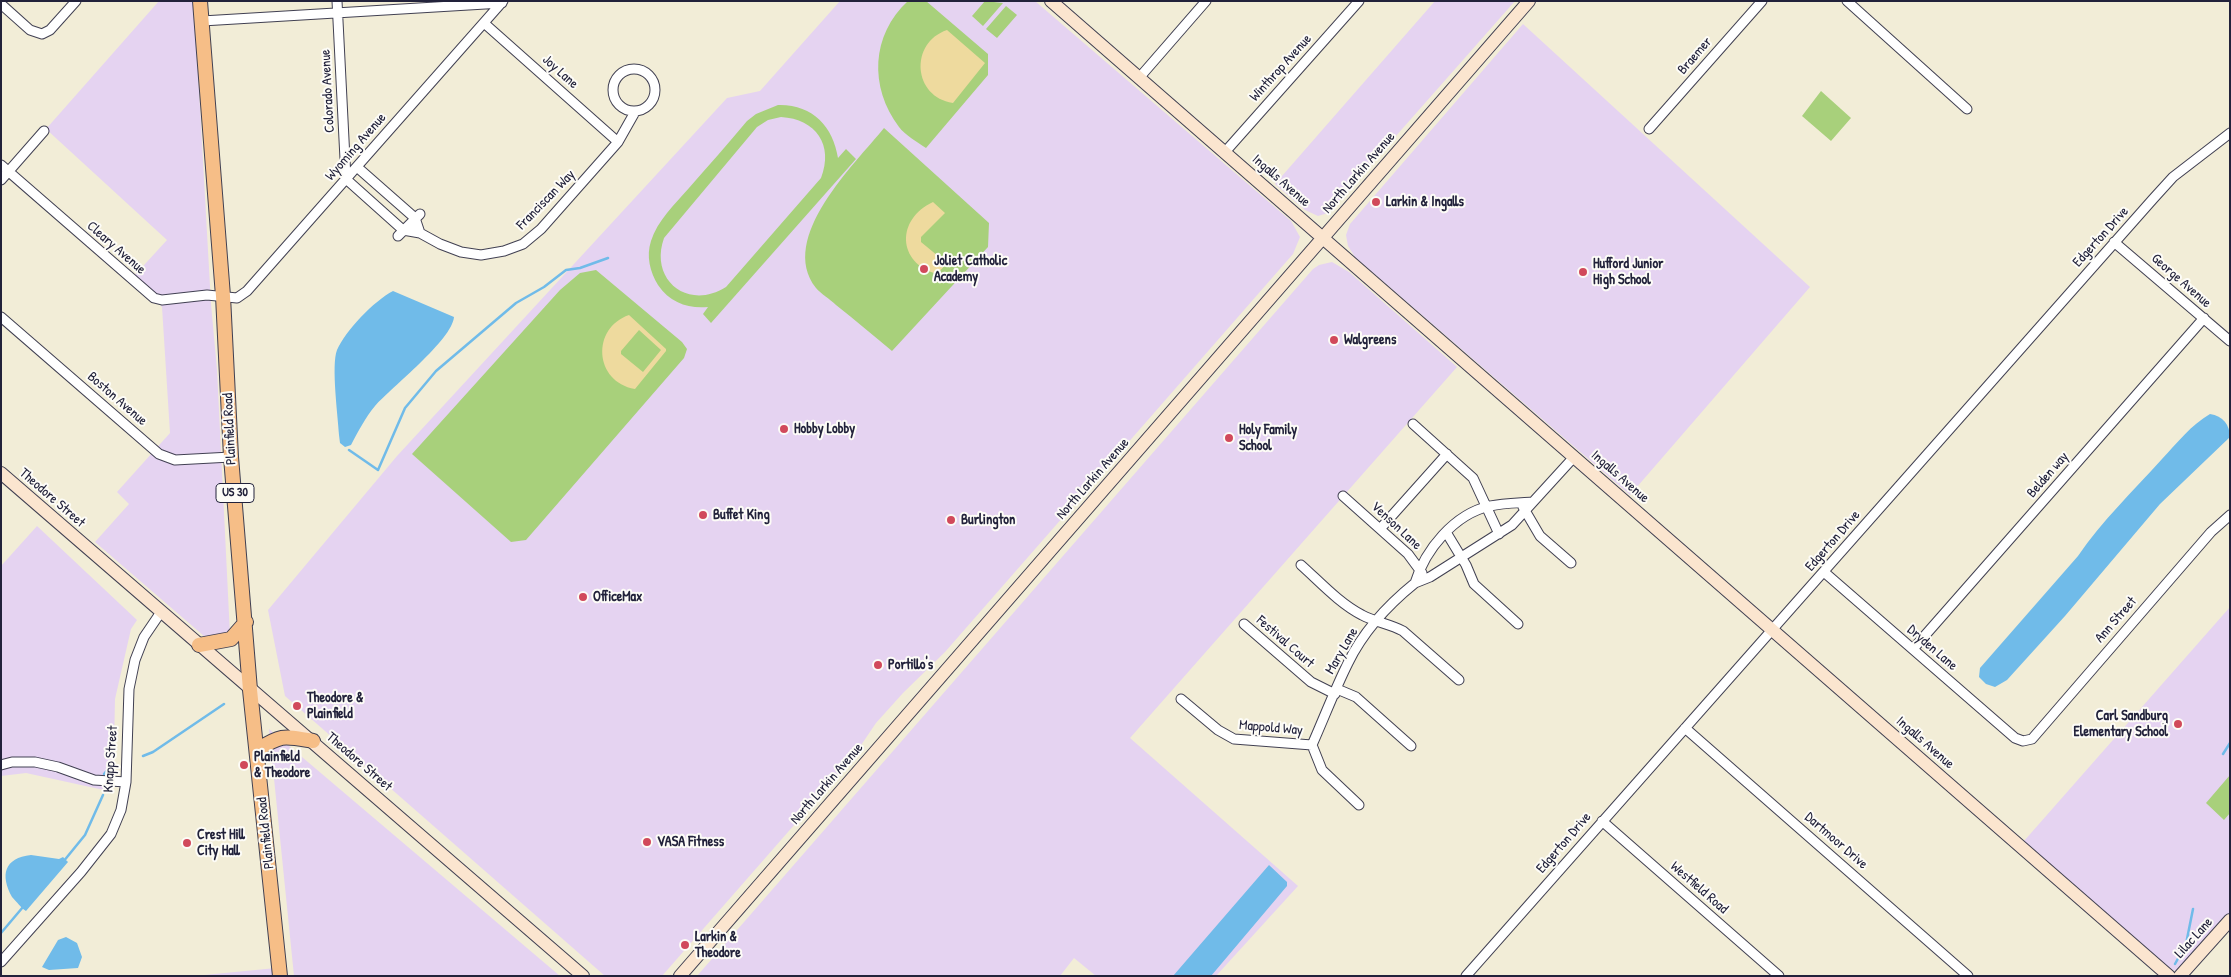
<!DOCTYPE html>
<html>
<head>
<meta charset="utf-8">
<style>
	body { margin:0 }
	#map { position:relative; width:2231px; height:977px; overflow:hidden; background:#f2edd7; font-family:"Patrick Hand",sans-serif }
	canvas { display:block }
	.frame { position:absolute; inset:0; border:2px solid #22223b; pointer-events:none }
</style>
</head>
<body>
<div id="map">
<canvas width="2231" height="977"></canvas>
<div class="frame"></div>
</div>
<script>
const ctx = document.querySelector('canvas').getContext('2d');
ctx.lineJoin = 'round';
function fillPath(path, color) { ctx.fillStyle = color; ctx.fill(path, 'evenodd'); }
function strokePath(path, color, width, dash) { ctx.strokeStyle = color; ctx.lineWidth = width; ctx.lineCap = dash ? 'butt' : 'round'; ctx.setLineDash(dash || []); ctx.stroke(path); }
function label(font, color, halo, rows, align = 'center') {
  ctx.font = font + ' "Patrick Hand",sans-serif'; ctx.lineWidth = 4; ctx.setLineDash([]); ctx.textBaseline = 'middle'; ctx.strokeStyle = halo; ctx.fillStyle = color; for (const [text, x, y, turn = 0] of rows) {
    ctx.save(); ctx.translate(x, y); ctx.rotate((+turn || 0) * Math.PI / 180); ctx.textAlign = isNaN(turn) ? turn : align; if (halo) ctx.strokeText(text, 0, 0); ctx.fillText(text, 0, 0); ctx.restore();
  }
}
const built = new Path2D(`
	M159 1H194L211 304 217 370 230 635 219 649 95 542 129 504 117 492 170 433 162 307 134 276 167 240 46 129Z
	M840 1H1035L1291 221 1300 237 1293 254 945 652 903 693 876 723 851 760 662 976H605L285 696 268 610 397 456 727 98 760 91Z
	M1435 1H1515L1328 213 1318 216 1305 210 1275 184Z
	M1523 24 1810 287 1630 495 1355 257 1348 246 1346 235 1350 224Z
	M1332 262 1349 272 1457 367 1130 738 1298 886 1216 976H1096L1074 958 1060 976H697L1313 269 1319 265Z
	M37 526 137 620 131 629 115 699 113 792 26 773 1 776V566Z
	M2230 607V915L2178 971 2172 970 2024 841Z
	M269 729 560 976H294Z
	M276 968 277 976H194Z`);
const green = new Path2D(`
	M908 1H926L988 54V75L926 148C917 142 905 135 899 127 869 87 871 35 908 1Z
	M985 1 1003 3 983 26 972 16Z
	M1006 6 1017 15 997 38 986 29Z
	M1821 91 1851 118 1831 141 1802 116Z
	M778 105C812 104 833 126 838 158L846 149 856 159 711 323 703 314 708 307C689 309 670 303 658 285 650 272 646 256 651 241 657 221 675 204 689 188 708 166 728 144 747 121L756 114ZM781 117C816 119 834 145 821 178L726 287C688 311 649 280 664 238L757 127 768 120Z
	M884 128 989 223 988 247 892 351C873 335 855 320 836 305 830 299 821 294 816 288 777 238 855 164 884 128Z
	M596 270 682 342 687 349 684 358 526 540 511 542 412 454 560 290 580 273Z
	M2230 775V813L2224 820 2206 803Z`);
const sand = new Path2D(`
	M947 30 985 63 953 103C913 97 909 43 947 30Z
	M933 202 945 213 921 237V242L938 256H943L949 261 937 274C897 263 896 219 933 202Z
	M629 315 666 349V351L635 389C594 382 591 328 629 315ZM639 330 661 350 643 372 621 354V351Z`);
const water = new Path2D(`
	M393 291 454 317C452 340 392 387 375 406 365 418 358 432 351 445L345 447 340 443 339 435C338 417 331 365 337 350 346 330 374 301 393 291Z
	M2210 414C2223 416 2230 425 2230 437L2160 504 2065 616 2007 680 1995 687 1986 684 1979 677 1980 668 2078 556C2102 521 2133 491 2162 459 2177 443 2191 425 2210 414Z
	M31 855 59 859 63 857 68 862 26 911C21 908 17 902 12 897 0 875 4 858 31 855Z
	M1269 865 1287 882V886L1211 976H1173Z
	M66 937 77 943 82 957 78 968 49 970 42 967 58 940Z`);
const stream = new Path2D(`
	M349 450 378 470 405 408 436 371 516 303 544 287 566 270 580 268 608 258
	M2223 754 2230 743
	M143 756 153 752 224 704
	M104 774 113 763
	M63 862 85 835 103 795
	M1 933 23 907
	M2175 964 2186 944 2193 909`);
const street = new Path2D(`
	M337 1 346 179 403 230 420 233 440 244 461 252 481 255 504 251 523 244 541 229 618 142 635 112
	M1847 1 1967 109
	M1 4 30 30 42 34 50 30 76 1
	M202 21 502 3
	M484 23 618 142
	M613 90a21 21 0 1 1 42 0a21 21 0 1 1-42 0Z
	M1139 78 1206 1
	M1649 129 1762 1
	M1225 152 1359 1
	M1 165 154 298 162 300 207 295 237 298 247 291 503 1
	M357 167 415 218 420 233
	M1 180 44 131
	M398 236 420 214
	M2114 242 2230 341
	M1 317 159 454 175 460 231 457
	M1413 424 1473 478 1499 534
	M1343 496 1408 554 1422 573
	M1532 502C1518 503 1503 503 1490 506 1454 514 1425 550 1415 583L1430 577 1512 525 1574 457
	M1523 507 1540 536 1571 563
	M1380 529 1447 454
	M1446 532 1466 565 1474 584 1518 624
	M1301 565C1320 582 1340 604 1362 615 1375 622 1390 624 1403 631L1459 680
	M1824 572 2015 738 2023 741 2032 739 2211 532 2230 515
	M1244 624 1311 682 1335 694
	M1913 649 2204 318
	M1337 689 1356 697 1411 746
	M1181 699 1218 730 1234 739 1312 745
	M1685 728 1968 976
	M1312 745C1324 718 1335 689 1348 663 1363 632 1389 604 1415 583
	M1312 745 1322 770 1359 805
	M1 765 12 762H35L58 767 94 780 126 782
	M1602 821 1779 976
	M1 962 81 872 111 834 121 810 126 782 129 689 135 660 144 637 161 612
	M1466 976 2153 199 2173 177 2230 133`);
const secondary = new Path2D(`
	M1051 1 2169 976
	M1 473 583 976
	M680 976 1529 1
	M2180 976 2230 920`);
const primary = new Path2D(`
	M200 1 223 296 231 457 250 690 280 976
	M199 645 231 639 246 622
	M257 750C282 734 284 736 313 741`);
const markers = [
	[1376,202,5,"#d1495b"],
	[924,269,5,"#d1495b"],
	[1583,272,5,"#d1495b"],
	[1334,340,5,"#d1495b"],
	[784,429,5,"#d1495b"],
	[1229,438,5,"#d1495b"],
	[703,515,5,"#d1495b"],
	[951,520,5,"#d1495b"],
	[583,597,5,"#d1495b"],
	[878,665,5,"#d1495b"],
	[297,706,5,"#d1495b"],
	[2178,724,5,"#d1495b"],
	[244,765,5,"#d1495b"],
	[647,842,5,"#d1495b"],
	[187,843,5,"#d1495b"],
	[685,945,5,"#d1495b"]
];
const shields = [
	[235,493,38]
];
const shieldNames = [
	["US 30",235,493]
];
const streetNames = [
	["Braemer",1695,56,-49],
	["Winthrop Avenue",1281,68,-48],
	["Joy Lane",560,72,42],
	["Colorado Avenue",328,91,-93],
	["Wyoming Avenue",356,147,-49],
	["North Larkin Avenue",1359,173,-49],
	["Ingalls Avenue",1281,181,41],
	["Franciscan Way",546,200,-46],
	["Edgerton Drive",2101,237,-48],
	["Cleary Avenue",116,248,41],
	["George Avenue",2181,281,41],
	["Boston Avenue",117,399,41],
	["Plainfield Road",230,429,-93],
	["Belden way",2048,475,-49],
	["Ingalls Avenue",1620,477,41],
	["North Larkin Avenue",1093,479,-49],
	["Theodore Street",52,498,41],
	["Venson Lane",1396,526,43],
	["Edgerton Drive",1833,541,-49],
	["Ann Street",2116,620,-49],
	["Festival Court",1285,642,41],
	["Dryden Lane",1932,648,41],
	["Mary Lane",1342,651,-60],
	["Mappold Way",1271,728,5],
	["Ingalls Avenue",1925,743,41],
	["Knapp Street",111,759,-86],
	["Theodore Street",359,762,41],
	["North Larkin Avenue",827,784,-49],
	["Plainfield Road",266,833,-96],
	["Dartmoor Drive",1836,841,41],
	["Edgerton Drive",1564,843,-49],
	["Westfield Road",1699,888,41],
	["Lilac Lane",2194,938,-48]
];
const poiNames = [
	["Larkin & Ingalls",1386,202],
	["Joliet Catholic",934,261],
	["Academy",934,277],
	["Hufford Junior",1593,264],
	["High School",1593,280],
	["Walgreens",1344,340],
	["Hobby Lobby",794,429],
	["Holy Family",1239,430],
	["School",1239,446],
	["Buffet King",713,515],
	["Burlington",961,520],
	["OfficeMax",593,597],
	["Portillo's",888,665],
	["Theodore &",307,698],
	["Plainfield",307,714],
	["Carl Sandburg",2168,716,"right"],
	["Elementary School",2168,732,"right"],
	["Plainfield",254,757],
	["& Theodore",254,773],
	["Crest Hill",197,835],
	["City Hall",197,851],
	["VASA Fitness",657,842],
	["Larkin &",695,937],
	["Theodore",695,953]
];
fillPath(built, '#e5d3f1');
fillPath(green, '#a8d07b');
fillPath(sand, '#eeda9e');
fillPath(water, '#70bbe9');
strokePath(stream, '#70bbe9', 2.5);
strokePath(street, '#414052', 11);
strokePath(secondary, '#414052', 14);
strokePath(primary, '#414052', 16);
strokePath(street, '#fff', 9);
strokePath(secondary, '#fbe5cf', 12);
strokePath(primary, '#f6be87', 14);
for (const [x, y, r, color] of markers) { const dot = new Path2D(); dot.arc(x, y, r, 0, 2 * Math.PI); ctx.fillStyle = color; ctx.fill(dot); strokePath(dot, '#fdfcf7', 2); }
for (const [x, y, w] of shields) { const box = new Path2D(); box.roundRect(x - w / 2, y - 9.5, w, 19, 4); ctx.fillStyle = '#fdfcf7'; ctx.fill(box); strokePath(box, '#22223b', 1); }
label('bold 12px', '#22223b', null, shieldNames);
label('14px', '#22223b', '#fdfcf7', streetNames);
label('bold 14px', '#22223b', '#fdfcf7', poiNames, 'left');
</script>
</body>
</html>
